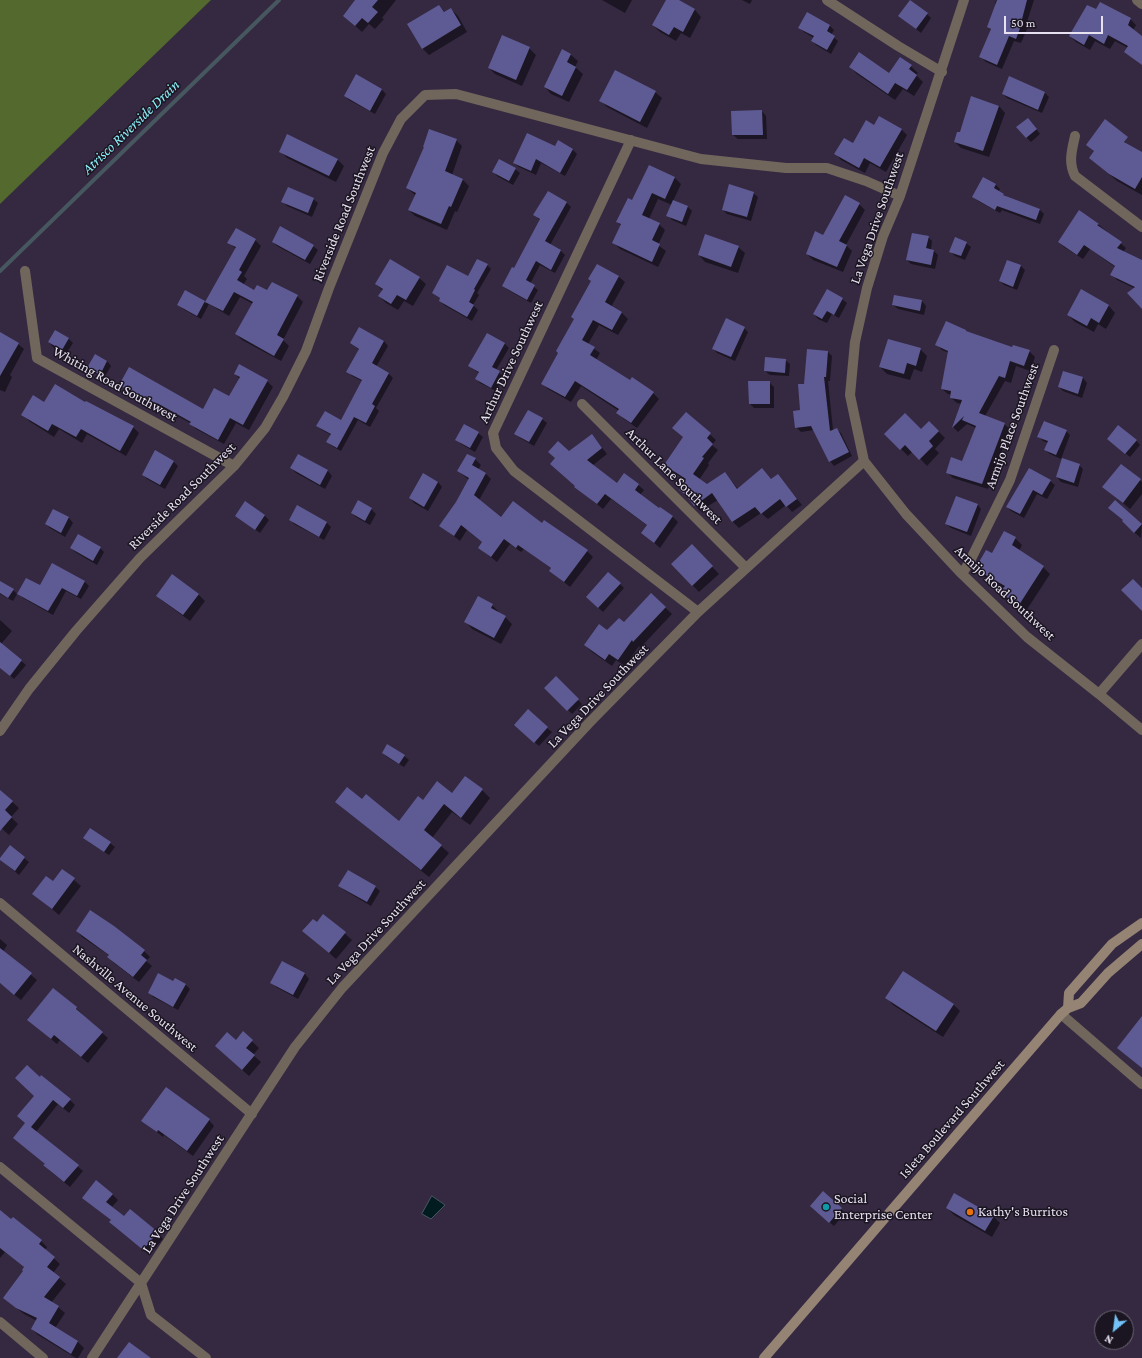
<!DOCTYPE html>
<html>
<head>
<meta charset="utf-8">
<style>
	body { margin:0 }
	#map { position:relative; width:1142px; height:1358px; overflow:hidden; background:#352942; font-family:"Crimson Pro",serif }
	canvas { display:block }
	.north { position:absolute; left:1094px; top:1310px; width:40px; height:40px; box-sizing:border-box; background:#1a1520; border:1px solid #6c6774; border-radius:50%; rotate:209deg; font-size:11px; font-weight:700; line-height:16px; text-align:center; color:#e8e1f1 }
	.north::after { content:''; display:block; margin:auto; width:14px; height:18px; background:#73c1f6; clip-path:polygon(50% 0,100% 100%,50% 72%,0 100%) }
	.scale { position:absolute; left:1004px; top:16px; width:99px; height:18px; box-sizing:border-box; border:2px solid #e8e1f1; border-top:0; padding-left:5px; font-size:12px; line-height:14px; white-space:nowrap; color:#e8e1f1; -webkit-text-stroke:3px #1a1520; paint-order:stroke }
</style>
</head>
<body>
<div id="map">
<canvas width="1142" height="1358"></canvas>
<div class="north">N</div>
<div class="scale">50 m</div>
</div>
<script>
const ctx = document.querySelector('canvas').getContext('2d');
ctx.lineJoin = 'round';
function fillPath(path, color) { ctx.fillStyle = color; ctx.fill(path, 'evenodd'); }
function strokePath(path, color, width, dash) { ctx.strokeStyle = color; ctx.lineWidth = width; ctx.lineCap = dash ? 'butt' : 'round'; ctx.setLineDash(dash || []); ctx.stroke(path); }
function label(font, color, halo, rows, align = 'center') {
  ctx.font = font + ' "Crimson Pro",serif'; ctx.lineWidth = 3; ctx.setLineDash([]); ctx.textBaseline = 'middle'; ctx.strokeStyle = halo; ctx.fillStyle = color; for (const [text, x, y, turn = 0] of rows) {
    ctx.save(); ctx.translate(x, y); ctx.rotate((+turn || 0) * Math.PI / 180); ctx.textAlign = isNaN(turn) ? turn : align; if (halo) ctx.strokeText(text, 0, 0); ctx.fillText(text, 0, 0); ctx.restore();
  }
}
const forest = new Path2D(`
	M0 0H211L0 204Z`);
const water = new Path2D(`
	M432 1196 445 1205 431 1219 422 1214Z`);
const shadow = new Path2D(`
	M357 0H396L382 18 384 19 375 29 369 24 362 32 351 22Z
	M602 0H632L625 13Z
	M667 0H677L695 10 701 17 690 38 681 33 676 41 660 32 653 25Z
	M742 0H752L750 4Z
	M996 0H1034L1025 28 1027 29 1021 43 1014 41 1002 69 986 62 981 57 992 31 988 27 996 5 995 4Z
	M439 6 446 13 451 9 458 16 467 32 429 55 422 48Z
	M1096 11 1130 19 1136 25 1133 30 1142 37V65L1132 57 1128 48 1115 41 1110 49 1095 41 1090 50 1076 42 1070 36Z
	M808 14 830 26 834 30 831 35 838 41 831 54 816 45 812 41 814 38 804 32 800 28Z
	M927 14 931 18 921 33 900 16Z
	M529 48 536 55 522 86 495 74 489 68Z
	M562 50 571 55 578 61 575 67 583 74 569 102 551 94 545 87Z
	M900 59 911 66 918 73 916 75 923 82 914 96 903 89 895 100 857 74 850 67 889 74Z
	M356 76 382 90 386 94 375 114 349 100 345 96Z
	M655 92 662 98 647 128 607 107 600 100Z
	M1044 92 1049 97 1042 113 1007 98 1003 94Z
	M999 106 1005 113 989 157 961 148 955 142 960 134Z
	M762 111 766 116 767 139H738L733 135Z
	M879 117 902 130 907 135 886 172 870 163 865 173 841 160 836 154 854 144 875 126Z
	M1032 123 1040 134 1031 142 1026 137Z
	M456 140 462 146 452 175 463 180 469 186 457 212 455 211 447 230 415 216 409 210 415 195 407 188Z
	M1124 141 1129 146 1142 154V195L1117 181 1090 158 1095 152 1087 145Z
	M558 142 573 150 577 154 565 176 541 163 536 175 519 167 514 163 555 147Z
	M280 151 337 159 344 166 336 182 287 158Z
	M650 166 675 178 681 184 673 201 688 207 692 211 686 226 672 220 668 215 672 205 658 199 649 219 659 224 665 230 658 245 666 251 658 267 620 249 614 243 622 226 617 222 633 201Z
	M515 169 520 173 513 185 497 176 493 171Z
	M995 184 1000 189 998 192 1013 200 1040 210 1044 214 1040 224 1002 210 1000 213 978 201 973 197Z
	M753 193 758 197 751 221 727 214 723 210Z
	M845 196 859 204 865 210 846 245 852 251 843 272 813 260 807 254 823 236Z
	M313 199 318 203 312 217 287 206 283 202Z
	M566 202 571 207 550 245 561 251 565 255 555 273 540 265 530 284 538 290 531 303 508 290 503 286 514 269 541 221 534 215Z
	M1098 224 1126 248 1123 252 1142 261V307L1134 288 1117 280 1112 274 1115 267 1090 249 1083 259 1064 247 1059 242Z
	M928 237 932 241 931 250 934 251 938 255 935 269 911 264 907 260Z
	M255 240 261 246 244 276 247 279 243 285 255 291 268 292 272 283 297 296 303 302 283 340 289 346 281 361 242 340 236 334 253 304 240 297 229 316 209 304 201 319 183 309 178 305 204 302 206 303 236 249 229 242Z
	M273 242 313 246 318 250 310 264 277 246Z
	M966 243 971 247 965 260 955 256 950 251Z
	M738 247 745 253 738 273 705 262 699 255Z
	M487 265 491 269 477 293 479 295 473 305 478 310 472 321 444 305 440 301 441 299 433 293 468 278Z
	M597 265 619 277 625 282 611 307 622 313 628 319 618 335 599 325 588 344 600 353 596 360 630 382 653 393 659 399 637 428 624 419 618 413 619 411 581 386 571 402 548 389 542 383 559 353 592 281Z
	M1021 266 1025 270 1017 290 1004 285 1000 281Z
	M419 278 426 284 413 306 404 301 398 310 386 303 379 296 383 291 376 284Z
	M1081 291 1109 306 1115 313 1106 329 1098 324 1094 332 1075 322 1068 315Z
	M895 296 922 301 926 306 924 315 898 309 893 305Z
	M842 299 847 303 839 318 832 314 827 323 818 319 814 314Z
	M359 328 384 341 388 346 376 367 389 374 393 378 376 408 379 411 370 427 358 420 341 451 332 446 327 442 331 435 322 430 317 426 341 421 362 381 352 376 348 371 359 350 351 343Z
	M744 328 748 332 735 361 717 353 713 349Z
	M967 333 1013 348 1029 351 1035 357 1030 371 1016 366 1011 383 1005 381 985 416 1004 424 1010 429 988 489 953 478 947 472 963 462 976 428 967 424 958 432 953 427 962 404 957 403 951 398 952 395 948 394 942 389 949 353 942 350 937 345Z
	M0 334 18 344 24 349 10 375 12 377 5 392 0 390Z
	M68 338 73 343 66 354 53 347 49 342Z
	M505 344 509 348 496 370 504 377 496 391 480 383 476 379 479 373 469 366Z
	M920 349 927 356 922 372 914 369 910 380 887 374 880 367Z
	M828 352 832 356 830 381H828L833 430 836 429 841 433 852 456 834 466 830 461 814 430 801 432 796 427 801 411Z
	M785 360 790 364 789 376 770 375 765 371Z
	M107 361 111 366 104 378 93 372 89 368Z
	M1063 372 1083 378 1087 383 1082 398 1063 391 1059 387Z
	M235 374 267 381 273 387 249 430 236 423 224 444 196 429 190 423 163 408 162 410 126 390 120 385 203 410 229 397 240 379Z
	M769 382 774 387V408H754L750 404Z
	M44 403 86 404 133 427 139 433 126 456 87 434 82 443 59 429 54 437 29 421 23 414Z
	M686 413 716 440 712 445 718 450 708 463 709 465 699 480 707 485 725 473 738 489 762 469 772 480 778 475 802 505 792 512 786 505 768 519 761 513 739 528 733 522 718 500 700 511 690 498 680 490 686 480 671 471 665 465 684 437Z
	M542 419 547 423 534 446 520 438 516 434Z
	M929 422 945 438 935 449 939 453 927 466 913 451 908 456 886 434 921 431Z
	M1066 431 1070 435 1061 459 1050 454 1045 450 1048 443 1043 441 1039 437Z
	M478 433 483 437 475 452 461 444 457 440Z
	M592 435 607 454 593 465 617 484 625 474 644 490 640 495 659 510 661 508 673 517 678 522 660 548 643 533 648 526 611 499 603 509 576 487 569 452Z
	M1136 440 1140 445 1130 457 1113 443Z
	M299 455 328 471 332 476 325 489 296 473 291 468Z
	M475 459 481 465 478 470 486 474 491 479 479 500 501 518 543 524 544 522 587 551 593 557 570 587 550 571 552 569 524 549 521 552 510 544 497 562 479 548 483 543 467 530 460 541 440 525 457 502 469 480 458 471Z
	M173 461 178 466 165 489 147 479 143 475Z
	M1079 465 1083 469 1078 487 1061 482 1057 477Z
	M1121 465 1142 482V494L1130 509 1104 487Z
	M1050 481 1055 485 1047 499 1037 494 1024 518 1011 511 1007 507 1016 493Z
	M438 482 442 487 428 511 414 503 410 498Z
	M1115 501 1142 525 1141 538 1129 528 1124 520Z
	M358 502 371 509 376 514 370 525 356 517 352 513Z
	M977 504 981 509 971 536 951 528 946 524Z
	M297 506 327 523 331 527 324 540 294 524 290 519Z
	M53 510 69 518 73 523 65 537 50 528 46 524Z
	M264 515 269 520 260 533 236 516Z
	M1015 538 1022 545 1019 551 1043 567 1050 574 1026 611 1008 600 1002 593 1005 588 983 576 976 569 993 555Z
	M71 548H100L104 552 97 565 75 552Z
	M698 552 719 574 699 592 672 564Z
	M84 581 89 586 81 599 66 591 53 615 23 598 19 594 40 587Z
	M0 582 13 590 17 594 13 601 0 594Z
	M620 584 624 588 603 612 591 601Z
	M198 594 205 601 190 621 164 602 157 596Z
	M651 594 672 614 640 648 639 646 625 666 616 660 612 666 592 652 585 645 624 623Z
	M492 605 499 612 498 613 505 617 512 624 501 644 472 629 466 622Z
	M0 620 12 631 1 644 26 665 14 679 0 667Z
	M556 678 582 704 572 714 546 688Z
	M547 728 552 732 539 746 520 729Z
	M383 753 404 756 409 760 404 767 387 757Z
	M482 790 490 798 470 825 452 812 432 838 449 853 429 877 344 809 336 801 362 800 400 822 423 801 452 794Z
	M0 791 19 808 11 817 18 824 9 835 0 827Z
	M89 842 110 843 115 847 109 855Z
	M10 847 29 862 19 875 0 859Z
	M62 870 81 886 59 915 34 894 53 882Z
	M340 886 375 887 380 891 371 906 344 890Z
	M324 915 352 940 336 959 304 931 317 923Z
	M77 931 144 951 150 957 146 961 152 966 139 982 114 963 109 957 110 956 82 937Z
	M0 939 7 945 3 952 37 980 21 1000 0 983Z
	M283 962 305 974 309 979 298 999 276 987 272 982Z
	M173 983 185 984 190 989 178 1010 153 997 149 992Z
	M887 998 953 1004 960 1011 943 1037 893 1005Z
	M76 1008 82 1014 81 1015 108 1038 88 1063 60 1040 57 1044 34 1025Z
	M243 1033 259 1048 253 1055 261 1062 249 1076 216 1046 236 1041Z
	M40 1079 70 1100 75 1105 69 1113 58 1104 36 1132 83 1171 70 1187 50 1171 45 1165V1164L14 1138 26 1123Z
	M142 1120H209L214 1126 193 1156 164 1135 163 1137Z
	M112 1194 118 1200 112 1207 124 1218 157 1233 163 1239 149 1255 116 1228 110 1222 112 1221 90 1203Z
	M947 1208 993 1216 1000 1223 992 1237 954 1215Z
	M841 1209 845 1213 834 1226 815 1210Z
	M0 1211 11 1220 13 1219 41 1241 47 1247 45 1250 60 1264 53 1273 66 1284 51 1303 58 1307 65 1313 55 1328 78 1342 84 1348 78 1358H76L38 1335 32 1329 37 1321 24 1314 4 1298 24 1271 25 1268 5 1252 0 1258Z`);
const stream = new Path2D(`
	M0 271 279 0`);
const building = new Path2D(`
	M355 0H378L372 7 378 12 368 23 362 18 355 26 343 16Z
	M666 0H679L695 9 683 32 674 27 669 35 652 25Z
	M910 0 928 13 916 29 898 16Z
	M997 0H1027L1021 23H1022L1016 39 1009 36 997 65 979 57 991 29 987 27Z
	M1100 2 1131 18 1128 25 1142 36V65L1124 52 1128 46 1108 35 1104 44 1089 35 1084 45 1069 36 1087 5 1096 9Z
	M439 5 444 12 451 8 461 25 422 49 407 24Z
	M807 12 830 25 827 31 835 36 827 50 811 41 814 36 798 28Z
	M502 35 530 47 516 80 488 68Z
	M562 49 571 54 567 62 576 67 562 96 544 87Z
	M859 52 889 73 900 57 912 65 909 69 917 75 907 90 895 83 888 94 849 67Z
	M615 70 656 91 640 122 599 101Z
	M356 74 382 89 370 111 344 96Z
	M1009 76 1045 92 1038 110 1002 94Z
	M971 96 999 106 983 151 954 142 957 132H960Z
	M762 110 763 135H732L731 111Z
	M879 116 902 129 880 167 864 158 859 168 834 154 844 138 853 143 866 120 874 125Z
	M1028 118 1037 129 1026 138 1016 127Z
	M1105 119 1128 137 1124 142 1142 152V177L1135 189 1109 174 1089 158 1094 151 1086 145Z
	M429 129 457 139 445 171 463 179 451 207 449 206 441 224 408 210 416 193 406 188 424 147H423Z
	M527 133 555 146 558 140 573 149 560 173 536 159 531 171 513 163Z
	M287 134 338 159 329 176 279 152Z
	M499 159 516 168 509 181 492 172Z
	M649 165 675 177 665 199 652 193 642 215 660 223 652 240 660 244 652 262 612 243 621 224 616 222 628 198 632 200Z
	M983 177 996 184 994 188 1004 194 1003 195 1040 209 1036 220 997 206 995 210 972 197Z
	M729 184 754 192 747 217 722 210Z
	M288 187 314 198 308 213 281 202Z
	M548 191 567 202 545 241 561 250 551 270 536 261 526 280 535 285 527 300 502 286 512 267 514 268 540 219 533 215Z
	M845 195 860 203 839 241 847 245 837 267 806 254 815 231 823 235Z
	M673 200 688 206 682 222 666 216Z
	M1079 210 1099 224 1097 225 1122 242 1117 248 1142 260V309L1127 293 1135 287 1110 275 1115 266 1084 245 1077 255 1058 242Z
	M280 226 314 245 305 260 272 242Z
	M236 228 256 239 239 270 242 272 237 280 254 290 257 285 267 290 272 282 298 295 277 335 284 339 274 356 235 334 253 302 234 292 223 311 205 302 236 247 227 243Z
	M912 233 929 236 926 248 934 250 931 265 906 260Z
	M705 234 739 246 731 267 698 255Z
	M955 237 967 242 961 256 949 252Z
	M390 259 420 277 406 300 397 295 391 304 378 296 383 289 375 284Z
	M477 259 488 264 474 289 475 290 469 302 474 305 467 317 439 301 440 298 432 293 447 265 468 276Z
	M1007 260 1021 265 1013 287 999 281Z
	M597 264 619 276 605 302 622 312 612 330 593 320 582 340 595 347 590 355 630 380 632 377 654 392 631 423 616 413 619 409 575 381 565 397 541 384 558 353 556 351 574 319 571 317 591 281 588 279Z
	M827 289 843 298 834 315 827 311 822 319 813 314Z
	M1081 289 1109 305 1099 323 1091 318 1087 326 1067 315Z
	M185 290 205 301 197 316 177 305Z
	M894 295 922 300 920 311 892 305Z
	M726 318 745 327 731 357 712 349Z
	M946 321 966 330V331L1012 347 1013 345 1030 350 1024 366 1010 361 1005 378 999 376 979 413 1005 423 982 484 946 473 951 457 962 461 976 426 962 420 964 416 952 428 962 400 950 398 951 391 941 389 948 351 935 345Z
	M359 327 384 341 372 363 389 373 372 404 375 406 366 423 354 417 337 448 326 442 331 434 316 426 325 411 341 420 362 380 346 372 359 349 350 343Z
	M55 330 69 338 62 350 48 342Z
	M0 332 19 343 0 376Z
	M487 333 505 343 492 367 500 371 491 388 475 379 479 372 468 366Z
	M888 339 921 348 916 366 907 363 904 374 879 367Z
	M807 349 828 351 826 377H824L830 431 837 428 849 452 829 462 811 426 795 428 793 411 800 410 798 384H804Z
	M95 354 107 361 100 375 87 368Z
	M765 357 786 359 785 373 764 371Z
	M239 364 268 380 243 425 230 418 218 440 189 424 191 422 157 403 156 406 119 385 129 367 203 409 214 388 229 396 240 377 234 374Z
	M1063 371 1083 377 1078 394 1058 387Z
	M748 381H770V404H749Z
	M55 384 85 402 86 401 134 426 120 451 81 429 76 437 52 424 48 431 21 415 33 395 44 402Z
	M528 410 543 418 529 442 514 434Z
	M686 412 711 433 707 438 713 444 702 457 704 458 693 474 707 484 725 472 737 489 762 468 771 479 778 474 797 499 786 507 780 499 761 514 755 507 732 522 712 493 694 506 686 495 679 490 686 479 664 465 683 437 672 428Z
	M905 413 921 429 929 421 939 431 929 441 933 446 919 460 905 445 900 450 884 434Z
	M1044 421 1067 430 1056 455 1044 450 1048 441 1037 437Z
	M464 424 479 432 470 448 455 440Z
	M1118 425 1137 440 1125 454 1107 439Z
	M592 434 602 448 587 460 617 483 624 473 639 484 635 490 659 508 660 507 673 516 654 543 641 533 647 525 605 494 597 504 574 487 575 486 550 464 555 458 548 452 558 441 569 451Z
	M155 450 174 461 160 485 142 475Z
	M298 454 328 470 320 485 290 468Z
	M467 454 476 458 472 465 486 473 474 495 501 517 513 501 542 523 544 520 588 550 564 582 549 571 551 568 518 545 516 548 504 539 491 557 478 548 482 542 461 525 454 536 439 526 456 502 469 478 457 471Z
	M1062 458 1080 464 1074 483 1056 477Z
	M1121 464 1141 479 1123 503 1102 487Z
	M1029 468 1051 480 1042 495 1033 490 1020 514 1006 507Z
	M423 473 438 482 424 507 409 498Z
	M956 496 978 504 967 532 945 524Z
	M358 500 372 508 365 521 351 513Z
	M1115 500 1142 524 1134 533 1122 521 1123 520 1108 508Z
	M245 501 265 515 255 530 235 516Z
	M297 505 327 522 319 537 289 520Z
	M53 509 69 517 61 533 45 524Z
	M1004 531 1016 537 1012 545 1044 566 1019 605 1000 593 1005 586 975 569 986 550 992 553Z
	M78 534 101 547 93 561 70 548Z
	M692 544 713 566 692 586 671 564Z
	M52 563 85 581 77 596 62 588 48 611 17 594 26 578 40 585Z
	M608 572 621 583 598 608 586 597Z
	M172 574 199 594 183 615 156 596Z
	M1133 579 1142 588V611L1121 590Z
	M0 581 14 589 8 598 0 593Z
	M651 593 666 607 633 642 632 640 618 660 609 654 605 660 584 645 599 624 607 630 619 618 624 622Z
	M478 596 493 604 491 608 506 616 494 638 464 622Z
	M0 642 22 660 10 676 0 668Z
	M556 676 579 699 567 711 544 688Z
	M528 709 548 727 534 743 514 725Z
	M387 744 405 755 399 764 382 753Z
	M465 776 483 789 461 818 444 804 424 830 442 845 421 870 335 802 347 787 362 799 366 794 399 821 418 796 423 800 437 781 452 793Z
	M0 790 13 801 5 810 12 817 0 831Z
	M90 828 111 842 104 852 83 838Z
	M10 845 25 857 15 871 0 860V858Z
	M62 869 75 878 52 909 32 894 46 876 53 881Z
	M348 870 376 886 367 902 338 886Z
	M90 910 114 926 145 950 141 955 147 960 133 977 107 957 109 955 76 931Z
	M323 914 346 932 329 953 302 931 313 919 317 922Z
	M0 948 32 973 14 995 0 983Z
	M282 961 305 973 293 995 270 983Z
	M903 971 954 1004 936 1031 885 998Z
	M158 973 173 981 175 978 186 984 173 1007 148 993Z
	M53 988 77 1007 76 1009 103 1032 81 1057 54 1035 51 1039 27 1020Z
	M1142 1016V1068L1117 1048Z
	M243 1031 253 1040 246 1048 255 1055 242 1070 215 1046 227 1032 236 1040Z
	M27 1065 40 1077 41 1075 71 1099 63 1108 53 1100 31 1127 79 1165 64 1182 43 1165 45 1164 13 1138 25 1123 17 1116 34 1096 15 1078Z
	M166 1087 210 1119 187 1151 158 1130 157 1132 141 1121Z
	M96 1180 113 1194 106 1202 124 1216 130 1209 158 1232 143 1250 109 1222 111 1220 82 1198Z
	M823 1191 842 1208 829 1223 810 1206Z
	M954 1193 994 1216 985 1231 946 1208Z
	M0 1210 11 1219 13 1217 42 1240 39 1244 55 1257 47 1267 60 1277 44 1297 59 1306 49 1323 78 1341 71 1354 31 1329 37 1318 16 1308 3 1298 23 1271 22 1270 24 1267 0 1248Z
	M129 1342 151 1358H117Z`);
const minor = new Path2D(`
	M827 0 898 46 942 72
	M964 0 900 196 883 236 867 288 855 342 850 395 864 461 906 514 962 574 1027 637 1099 694 1142 730
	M1137 0 1142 4
	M1075 136C1072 150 1068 162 1075 176L1142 227
	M631 140 493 433 496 448 514 471 698 612
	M25 271 37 358 234 466
	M582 404 746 568
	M962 574 970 561 1010 480 1054 350
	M1099 694 1142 644
	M0 731 29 689 76 631 140 558 234 466 265 428 283 397 306 351 329 288 383 153 401 119 425 95 456 94 701 159 786 168H827L866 181 900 196
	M0 903 252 1114
	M1061 1014 1142 1084
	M0 1167 141 1283 151 1315 206 1358
	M0 1322 43 1358
	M92 1358 295 1047 342 988 589 723 698 612 864 461`);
const secondary = new Path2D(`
	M1068 1008 1069 993 1112 944 1142 923
	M764 1358 1061 1014 1068 1008 1081 1003 1108 973 1142 944`);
const markers = [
	[826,1207,4,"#0f9aa8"],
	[970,1212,4,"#e8710a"]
];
const streetNames = [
	["Riverside Road Southwest",344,214,-68],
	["La Vega Drive Southwest",877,218,-71],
	["Arthur Drive Southwest",511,362,-65],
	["Whiting Road Southwest",115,384,29],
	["Armijo Place Southwest",1012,426,-70],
	["Arthur Lane Southwest",674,476,45],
	["Riverside Road Southwest",182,496,-45],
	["Armijo Road Southwest",1005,593,43],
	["La Vega Drive Southwest",598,696,-46],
	["La Vega Drive Southwest",376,932,-47],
	["Nashville Avenue Southwest",135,998,40],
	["Isleta Boulevard Southwest",952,1119,-49],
	["La Vega Drive Southwest",183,1194,-57]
];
const poiNames = [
	["Social",834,1199],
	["Enterprise Center",834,1215],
	["Kathy's Burritos",978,1212]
];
const waterNames = [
	["Atrisco Riverside Drain",131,127,-44]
];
fillPath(forest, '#53692e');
fillPath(water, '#001c20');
strokePath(water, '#46575f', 1);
fillPath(shadow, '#0007');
strokePath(stream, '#46575f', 4);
fillPath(building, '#5e5b94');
strokePath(minor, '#71665c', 10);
strokePath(secondary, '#958474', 10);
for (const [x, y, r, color] of markers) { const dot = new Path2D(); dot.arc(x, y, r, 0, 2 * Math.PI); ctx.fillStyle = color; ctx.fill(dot); strokePath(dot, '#1a1520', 1.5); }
label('14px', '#e8e1f1', '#1a1520', streetNames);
label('14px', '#e8e1f1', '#1a1520', poiNames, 'left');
label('italic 15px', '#8cf0fb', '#1a1520', waterNames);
</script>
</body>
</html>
